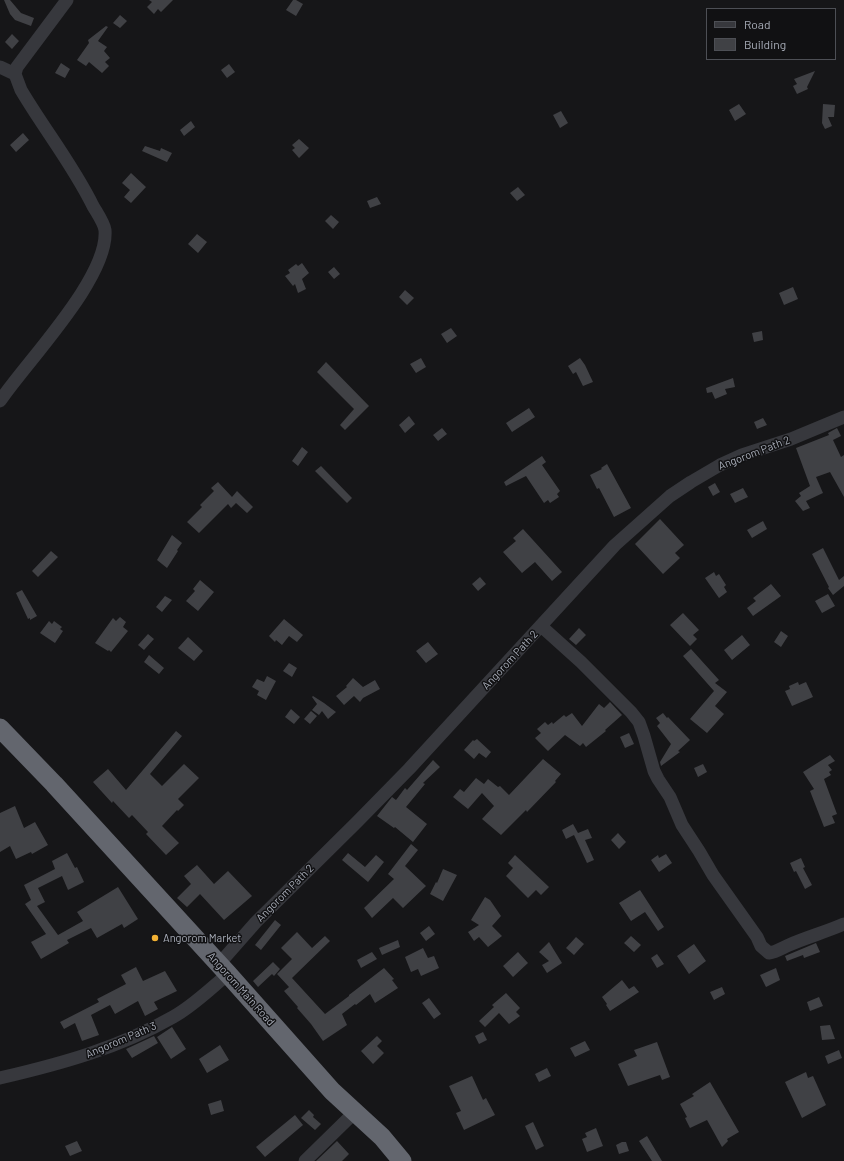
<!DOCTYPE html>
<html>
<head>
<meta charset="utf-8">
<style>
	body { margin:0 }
	#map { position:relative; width:844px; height:1161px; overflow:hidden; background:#161618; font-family:Barlow,sans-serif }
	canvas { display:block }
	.legend { position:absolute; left:706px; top:8px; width:130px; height:52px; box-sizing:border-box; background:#111113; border:1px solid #4d4f55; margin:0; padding:5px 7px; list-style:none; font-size:12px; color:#a8adb8 }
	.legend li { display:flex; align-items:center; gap:8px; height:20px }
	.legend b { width:20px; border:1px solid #4d4f55 }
</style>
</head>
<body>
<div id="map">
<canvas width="844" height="1161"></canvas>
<ul class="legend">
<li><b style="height:5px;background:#37383d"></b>Road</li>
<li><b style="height:11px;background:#404145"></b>Building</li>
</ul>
</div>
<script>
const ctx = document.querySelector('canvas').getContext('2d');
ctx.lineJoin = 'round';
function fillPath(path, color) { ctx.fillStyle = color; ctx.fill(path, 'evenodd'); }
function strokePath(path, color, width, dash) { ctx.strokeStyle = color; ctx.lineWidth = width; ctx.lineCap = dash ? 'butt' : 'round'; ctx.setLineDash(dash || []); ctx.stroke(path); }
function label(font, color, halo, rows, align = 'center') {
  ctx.font = font + ' Barlow,sans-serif'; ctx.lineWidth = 3; ctx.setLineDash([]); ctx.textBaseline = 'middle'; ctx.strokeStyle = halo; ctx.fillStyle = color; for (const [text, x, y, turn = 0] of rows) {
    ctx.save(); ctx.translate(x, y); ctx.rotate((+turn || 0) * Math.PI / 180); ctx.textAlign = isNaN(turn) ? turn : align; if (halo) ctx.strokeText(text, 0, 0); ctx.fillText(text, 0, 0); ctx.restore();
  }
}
const building = new Path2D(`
	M4 0H10L21 13 34 18 31 26 15 20 10 14Z
	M149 0H173L161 12 158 9 154 14 147 7 152 2Z
	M293 0H296L303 4 296 16 286 10Z
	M120 15 127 21 120 28 113 23Z
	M106 26 108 27 98 41 107 47 104 51 110 58 105 62 109 66 102 73 89 62 86 66 77 60 89 43 88 40Z
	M12 34 19 41 12 49 5 42Z
	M61 63 70 69 65 78 55 73Z
	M229 64 235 72 227 78 221 70Z
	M815 71 807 87 808 89 797 94 793 86 797 84 794 79Z
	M739 104 746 114 735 121 729 110Z
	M823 104 835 105 834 117H828L832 126 825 129 822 123Z
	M561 111 568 123 560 128 553 115Z
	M191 121 195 127 184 136 180 130Z
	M23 133 29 140 16 152 10 145Z
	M299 139 309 148 299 158 292 150 295 148 292 145Z
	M145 146 160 151 161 148 172 153 167 162 142 151Z
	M131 173 146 187 131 203 124 197 130 190 122 183Z
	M518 187 525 195 517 201 510 193Z
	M377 197 381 204 370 208 367 201Z
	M331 215 339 222 333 229 325 221Z
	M197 234 207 242 198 253 188 244Z
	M302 263 309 273 302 279 306 289 298 293 295 284 293 286 285 276 290 273 288 270 296 264 298 266Z
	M334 267 340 274 334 279 328 272Z
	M793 287 798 299 784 305 779 293Z
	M405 290 414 298 407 305 399 297Z
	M451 328 457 336 447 343 441 334Z
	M762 331 763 340 754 342 752 333Z
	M421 358 426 367 416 373 410 364Z
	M580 358 585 365 593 382 583 386 576 372 573 374 568 366Z
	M326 362 369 406 345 430 340 425 354 409 317 372Z
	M733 378 735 387 725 389 727 394 715 399 712 392 707 393 706 388Z
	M529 408 535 417 512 432 506 423Z
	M409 416 415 424 405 433 399 425Z
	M763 418 767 425 757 429 754 422Z
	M442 428 447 434 438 441 433 435Z
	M837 428 841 436 833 440 841 457 844 455V497L830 472 816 477 823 493 806 501 810 508 803 511 795 501 801 496 799 493 810 486 796 448 829 435 828 433Z
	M302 447 308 452 298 466 292 461Z
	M542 456 546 462 542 465 560 491 557 494 559 497 550 503 548 500 544 503 526 476 506 486 504 482Z
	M607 464 631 508 614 517 599 488 597 489 590 475 602 469 601 468Z
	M321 466 352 498 347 503 315 471Z
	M218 482 232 497 237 491 253 507 247 513 236 503 231 508 228 504 199 533 187 522 202 507 200 505 214 491 211 488Z
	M715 483 720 492 713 496 708 487Z
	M743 488 748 497 735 503 730 494Z
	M660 519 684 545 675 553 680 558 663 574 635 544Z
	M763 521 767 529 752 538 747 530Z
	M523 529 562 572 552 581 535 562 522 573 503 552 516 541 513 538Z
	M172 535 182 543 177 550 178 551 167 568 157 560Z
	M823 548 839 580 844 576V586L833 595 828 588 829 587 812 554Z
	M51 551 58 557 38 577 32 571Z
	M714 572 716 576 719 574 726 585 724 587 727 592 719 598 705 578Z
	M480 577 486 584 478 591 472 584Z
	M200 580 214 592 198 611 186 601 195 591 193 589Z
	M771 584 781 596 753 616 747 608 756 601 753 598Z
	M22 590 37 616 30 620V618L28 619 16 593Z
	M828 594 835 606 822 613 815 601Z
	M165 596 172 600 162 612 156 607Z
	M683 613 699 630 693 635 697 639 690 646 670 625Z
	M120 617 126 622 123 627 128 631 111 652 109 650 108 651 95 643 113 618 116 621Z
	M284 619 303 635 297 642 289 636 282 645 276 640 275 642 269 636Z
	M49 621 52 624 54 621 62 627 60 629 63 631 55 643 40 633Z
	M579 628 586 635 576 645 569 639Z
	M781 631 788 636 781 647 774 642Z
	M148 634 154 639 144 650 138 645Z
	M742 635 750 645 732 660 724 650Z
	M188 637 203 651 194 661 178 648Z
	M428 642 438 654 426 663 416 651Z
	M691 649 719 680 715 683 727 692 715 706 724 714 707 733 690 719 714 691 683 656Z
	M149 655 164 668 159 674 144 662Z
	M289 663 297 668 292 677 283 671Z
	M267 676 276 681 266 700 257 695 259 691 252 687 257 679 264 682Z
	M353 678 363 687 375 680 380 689 363 698 360 702 354 696 344 705 336 696 347 687 346 686Z
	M798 682 799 685 806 682 813 697 792 706 785 691 790 689 789 686Z
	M313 696 324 703 336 712 328 719 322 711 319 715 312 710 317 704 312 697Z
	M610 702 622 715 605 730 606 731 586 747 583 743 580 746 565 735 548 751 535 738 541 733 537 729 545 722 548 725 552 722 553 724 564 715 566 717 572 713 582 726 599 704 604 708Z
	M291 709 300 717 294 724 285 717Z
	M311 711 317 716 310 724 304 719Z
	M663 713 667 718 668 717 690 740 678 751 680 752 661 766 660 762 671 744 657 726 660 723 656 718Z
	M176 731 182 736 150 774 162 786 184 764 199 778 178 799 184 805 178 811 177 810 162 826 179 843 166 855 146 834 148 832 132 815 129 818 113 801 112 803 93 782 108 769 126 790Z
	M629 733 634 744 625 748 620 737Z
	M477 739 491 752 486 758 479 753 474 759 464 750 473 740 474 741Z
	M830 755 835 761 828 765 832 770 829 772 831 775 824 779 837 814 832 816 835 823 824 827 810 791 814 789 803 772Z
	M543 759 561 774 555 781 556 782 527 812 526 810 501 835 482 819 494 806 482 793 468 809 453 797 460 789 464 792 476 778 484 784 488 779 498 787 500 786 509 795Z
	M433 760 440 767 423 783 425 784 406 807 427 824 413 842 395 827 394 828 377 816 392 797 396 800 405 788 407 790Z
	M703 764 707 772 698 777 694 768Z
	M15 806 24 828 35 822 48 845 32 854 31 852 16 859 10 846 0 852V813Z
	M573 824 578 833 588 829 592 838 585 840 594 860 587 863 574 835 566 839 562 830Z
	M618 833 626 842 619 849 611 840Z
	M411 844 418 850 405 866 426 886 403 908 393 898 372 918 364 908 394 879 388 874Z
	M67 853 75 868 77 867 84 882 68 890 62 876 38 888 45 902 37 906 58 935 83 921 77 912 118 887 138 919 124 928 122 924 97 938 91 928 67 940 69 943 41 959 31 942 46 934 25 904 31 900 24 885 55 869 52 861Z
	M348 853 365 867 376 855 384 862 368 882 342 860Z
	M666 854 672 863 659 872 651 860 658 855 659 858Z
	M515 855 549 887 541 895 536 890 528 898 506 876 513 868 508 863Z
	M801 858 805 867 803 868 812 885 805 889 796 871 794 872 790 863Z
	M197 865 214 884 228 871 252 896 224 920 200 894 187 907 177 898 191 884 184 876Z
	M443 869 457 875 443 901 430 894 436 882 437 883Z
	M640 890 664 927 658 931 645 912 631 921 619 903Z
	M485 897 490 900 501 916 492 926 502 936 488 947 479 937 474 941 468 932 479 925 471 920Z
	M275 920 281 925 261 950 255 945Z
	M429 926 435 934 426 941 420 933Z
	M297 932 312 948 325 936 330 941 292 978 325 1014 349 996V995L384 968 394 979 392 980 398 988 375 1003 370 994 356 1005 355 1004 342 1014 347 1025 323 1041 311 1024 297 1008 298 1007 284 991 289 987 277 974 292 959 281 948Z
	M631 936 641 945 634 952 624 943Z
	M576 937 584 944 574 955 566 948Z
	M398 940 400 947 382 955 379 948Z
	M549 942 562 963 547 973 542 965 549 961 539 952Z
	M816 943 820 952 804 958 803 955 787 961 785 956Z
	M694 944 706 961 689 974 677 956Z
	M423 948 428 958 434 956 439 968 421 976 418 969 411 972 405 957Z
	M372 952 377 959 361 968 357 960Z
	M518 952 528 963 513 977 503 966Z
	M657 954 664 964 657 968 651 958Z
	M273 962 280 969 274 976 272 974 258 987 253 981Z
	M136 967 143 981 165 971 177 991 154 1002 158 1009 145 1016 138 1001 115 1014 110 1005 91 1015 99 1035 82 1041 75 1023 64 1029 60 1022 99 1002 97 999 126 984 121 975Z
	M776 968 780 980 766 987 760 975Z
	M622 980 629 989 634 986 639 992 610 1011 606 1005 607 1004 602 997Z
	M722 987 725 994 714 1000 710 992Z
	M506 993 520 1008 516 1012 520 1016 509 1024 499 1013 485 1027 479 1021 494 1007 492 1005Z
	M819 997 823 1006 810 1011 807 1002Z
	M429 998 441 1014 434 1019 422 1003Z
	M830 1025 835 1039 822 1040 820 1026Z
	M172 1027 186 1049 171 1059 157 1037Z
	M483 1032 487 1040 479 1044 475 1036Z
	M154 1036 158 1043 132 1058 126 1049Z
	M377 1036 382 1041 377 1046 384 1053 373 1064 361 1051Z
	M585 1041 590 1050 575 1057 570 1048Z
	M657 1042 670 1077 662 1080 660 1075 628 1086 618 1064 637 1056 634 1050Z
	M220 1045 229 1060 207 1073 199 1059Z
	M839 1050 842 1058 828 1064 825 1056Z
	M547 1068 551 1076 539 1082 535 1074Z
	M806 1072 808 1078 813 1076 826 1105 802 1118 785 1082Z
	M472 1076 483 1100 486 1098 495 1115 464 1130 456 1113 461 1111 449 1086Z
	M710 1082 739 1132 727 1139 728 1141 722 1147 707 1120 690 1128 685 1118 687 1117 680 1104 694 1096 692 1094Z
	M221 1100 224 1111 211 1115 208 1104Z
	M309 1110 314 1115 313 1117 321 1124 315 1130 301 1118Z
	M295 1115 303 1125 265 1157 256 1147Z
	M533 1122 544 1146 536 1150 525 1126Z
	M596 1128 603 1146 587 1152 582 1139 587 1137 585 1133Z
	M647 1136 662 1161H652L639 1141Z
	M77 1141 82 1151 70 1156 65 1146Z
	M337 1141 349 1154 342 1161H316Z
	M622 1142H626L629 1151 619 1154 616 1145Z`);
const minor = new Path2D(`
	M0 67 15 74
	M0 401C26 362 109 278 105 230 104 223 97 213 93 206 73 165 44 129 21 90L15 74 17 67 67 0
	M541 626 581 662 631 712 639 722 644 736 654 771 658 779 670 797 682 825 699 851 713 875 757 937 761 946 769 953C776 952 782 948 789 945 807 937 826 932 844 924
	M219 964 256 922 357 822 409 769 615 545 670 496 691 482 720 465 742 455 791 439 844 417
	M0 1078C60 1064 119 1048 173 1017 193 1006 210 989 228 974
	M305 1161 355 1112`);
const highway = new Path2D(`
	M0 728 54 784 228 974 332 1091 382 1137 402 1161`);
const markers = [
	[155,938,4,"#f2b134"]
];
const streetNames = [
	["Angorom Path 2",754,453,-21],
	["Angorom Path 2",510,660,-47],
	["Angorom Path 2",285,893,-45],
	["Angorom Main Road",241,989,48],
	["Angorom Path 3",121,1040,-23]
];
const poiNames = [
	["Angorom Market",163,938]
];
fillPath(building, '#404145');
strokePath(minor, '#37383d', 13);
strokePath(highway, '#63666e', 19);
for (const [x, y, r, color] of markers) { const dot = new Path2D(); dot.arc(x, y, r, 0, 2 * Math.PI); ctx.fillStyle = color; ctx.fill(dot); strokePath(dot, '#111113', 1.5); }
label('11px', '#a8adb8', '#111113', streetNames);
label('11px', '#a8adb8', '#111113', poiNames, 'left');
</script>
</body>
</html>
